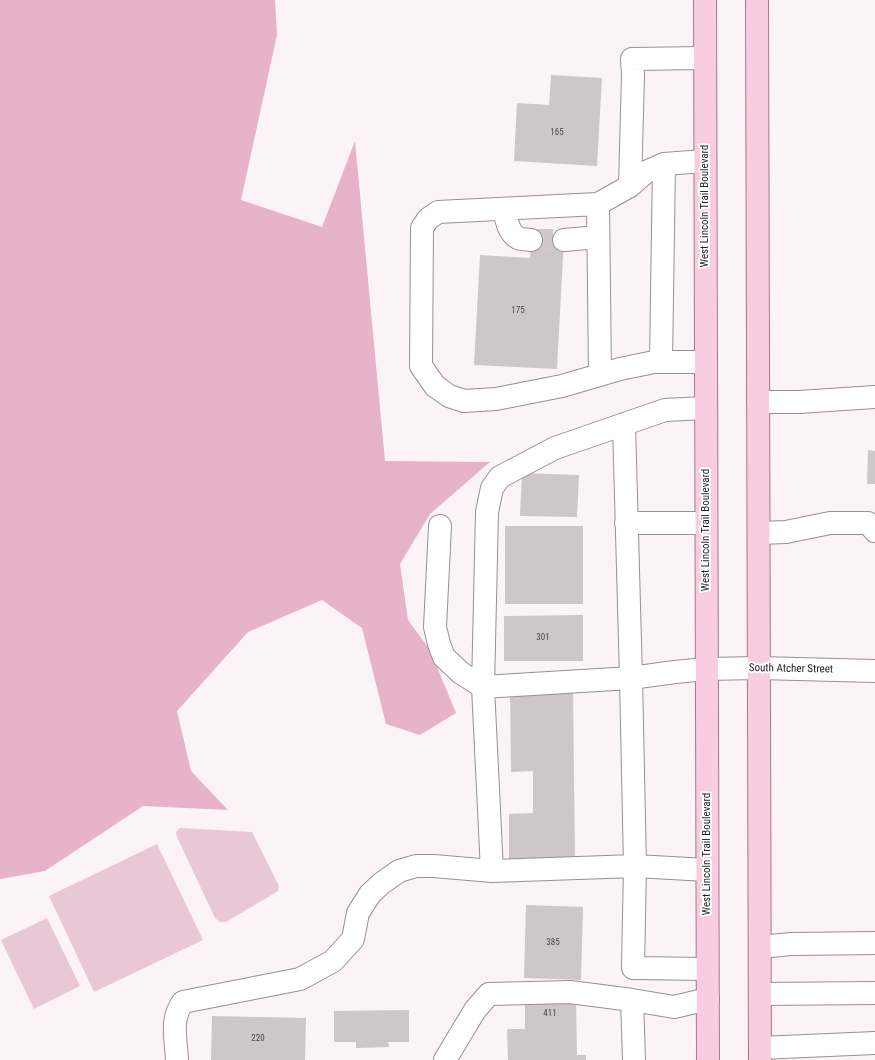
<!DOCTYPE html>
<html>
<head>
<meta charset="utf-8">
<style>
	body { margin:0 }
	canvas { display:block; background:#fcf3f6 }
</style>
</head>
<body>
<canvas width="875" height="1060"></canvas>
<script>
const ctx = document.querySelector('canvas').getContext('2d');
ctx.lineJoin = 'round';
function fillPath(path, color) { ctx.fillStyle = color; ctx.fill(path, 'evenodd'); }
function strokePath(path, color, width, dash) { ctx.strokeStyle = color; ctx.lineWidth = width; ctx.lineCap = dash ? 'butt' : 'round'; ctx.setLineDash(dash || []); ctx.stroke(path); }
function label(font, color, halo, rows, align = 'center') {
  ctx.font = font + ' "Roboto Condensed",sans-serif'; ctx.lineWidth = 4; ctx.setLineDash([]); ctx.textBaseline = 'middle'; ctx.strokeStyle = halo; ctx.fillStyle = color; for (const [text, x, y, turn = 0] of rows) {
    ctx.save(); ctx.translate(x, y); ctx.rotate((+turn || 0) * Math.PI / 180); ctx.textAlign = isNaN(turn) ? turn : align; if (halo) ctx.strokeText(text, 0, 0); ctx.fillText(text, 0, 0); ctx.restore();
  }
}
const green = new Path2D(`
	M180 828 252 832 279 886 278 891 226 922H220L215 918 177 837 176 832Z
	M157 844 203 940 94 992 49 896Z
	M47 918 80 986 34 1009 1 940Z`);
const forest = new Path2D(`
	M0 0H275L277 35 241 200 322 227 355 141 385 461 490 462 430 514 400 564 408 620 430 650 456 713 420 735 386 724 362 628 322 600 248 632 177 711 191 771 228 810 143 806 45 871 0 879Z`);
const building = new Path2D(`
	M551 75 602 78 597 166 514 161 517 103 549 105Z
	M532 235 564 237 557 369 474 365 480 255 530 258Z
	M868 450 875 451V484H867Z
	M522 473 579 475 577 517 520 516Z
	M505 526H583V604H505Z
	M583 615V661H504V616Z
	M573 688 575 861 509 862V814L533 813V771L511 772 510 689Z
	M526 905 583 907 581 980 524 978Z
	M576 997 577 1055H586V1060H508L507 1029H525V998Z
	M409 1010V1042H388L389 1047 356 1048V1042H334V1011Z
	M212 1016 306 1018 305 1060H211Z`);
const minorTunnel = new Path2D(`
	M531 240H564`);
const minor = new Path2D(`
	M704 161 664 164 646 172 630 186 598 204 438 212 428 219 422 228 421 366 435 386 449 396 464 401 496 399 562 386 620 369 654 362H705
	M630 186 633 75 632 59 704 58
	M598 204 600 375
	M504 209C506 218 508 233 518 238 521 240 528 239 531 240
	M564 240 598 237
	M661 362 664 164
	M758 402H799L875 397
	M624 424 631 678 635 866 633 968 707 969
	M626 523H706
	M440 526 435 627 439 644 444 657 461 673 483 687
	M759 533 786 532 830 523H868L875 531
	M483 687 487 512 492 488 500 477 555 448 665 410 705 408
	M492 871 483 687 631 678 675 672 706 669 759 668 875 671
	M760 947 791 944 875 943
	M760 994 875 993
	M632 1000 634 1060
	M760 1048 875 1043
	M177 1060C176 1038 170 1020 183 1002L300 979 333 961 353 939 358 913 370 894 382 883 399 871 416 866H434L492 871 635 866 707 870
	M445 1060 475 1010 489 994 570 992 632 1000 674 1007 708 999`);
const major = new Path2D(`
	M705 0 708 1060
	M757 0 760 1060`);
const numberNames = [
	["165",557,133],
	["175",518,311],
	["301",543,638],
	["385",553,943],
	["411",550,1014],
	["220",258,1039]
];
const streetNames = [
	["West Lincoln Trail Boulevard",705,206,-90],
	["West Lincoln Trail Boulevard",706,530,-90],
	["South Atcher Street",791,669,1],
	["West Lincoln Trail Boulevard",707,854,-90]
];
fillPath(green, '#e8c8d5');
fillPath(forest, '#e6b3c8');
fillPath(building, '#cec6c9');
strokePath(minorTunnel, '#d0c8cb', 22, [22, 11]);
strokePath(minor, '#979093', 24);
strokePath(major, '#a8798d', 24);
strokePath(minor, '#fff', 22);
strokePath(major, '#f7cddf', 22);
label('9px', '#4c4749', null, numberNames);
label('11px', '#201d1e', '#fff', streetNames);
</script>
</body>
</html>
